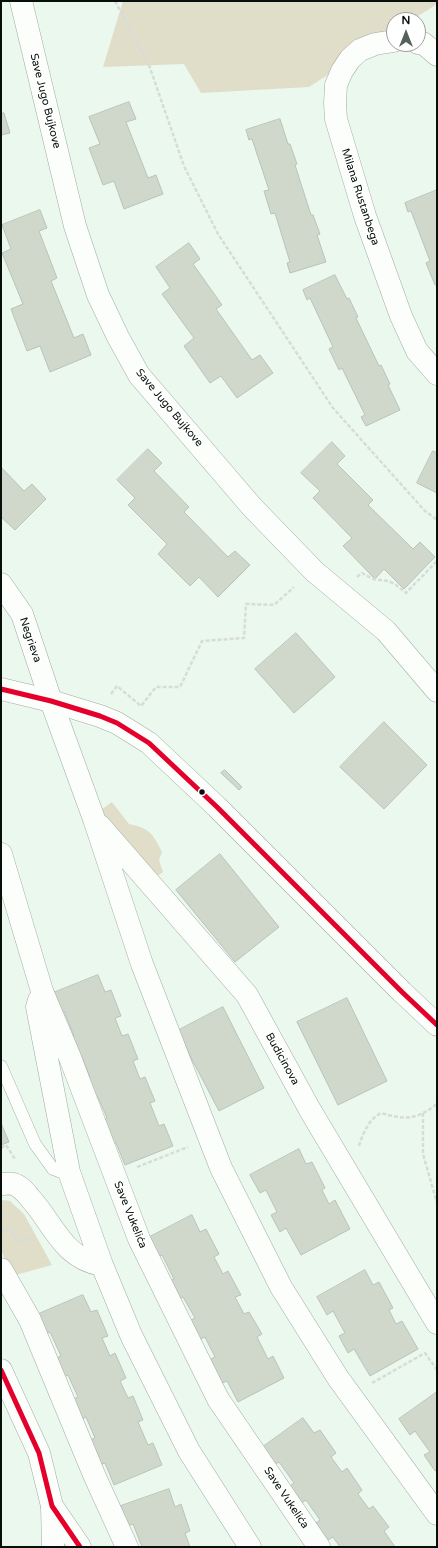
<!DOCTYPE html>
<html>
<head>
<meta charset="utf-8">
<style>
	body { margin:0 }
	#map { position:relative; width:438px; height:1548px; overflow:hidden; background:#ebf8ee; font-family:"Varela Round",sans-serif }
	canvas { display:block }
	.frame { position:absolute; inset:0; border:2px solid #061008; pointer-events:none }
	.north { position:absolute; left:386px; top:12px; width:40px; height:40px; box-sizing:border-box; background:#fff; border:1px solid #9b9f9c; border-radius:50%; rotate:0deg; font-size:11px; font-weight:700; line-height:16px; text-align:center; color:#061008 }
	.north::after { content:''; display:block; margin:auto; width:14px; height:18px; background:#566158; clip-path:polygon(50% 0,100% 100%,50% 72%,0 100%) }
</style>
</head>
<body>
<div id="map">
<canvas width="438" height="1548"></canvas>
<div class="frame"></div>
<div class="north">N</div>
</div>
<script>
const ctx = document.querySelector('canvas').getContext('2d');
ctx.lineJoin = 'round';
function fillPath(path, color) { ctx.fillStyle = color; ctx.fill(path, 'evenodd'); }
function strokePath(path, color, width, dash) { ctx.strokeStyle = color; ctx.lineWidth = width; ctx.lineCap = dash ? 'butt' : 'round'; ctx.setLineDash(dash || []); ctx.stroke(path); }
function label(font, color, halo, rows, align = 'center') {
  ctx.font = font + ' "Varela Round",sans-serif'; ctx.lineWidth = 3; ctx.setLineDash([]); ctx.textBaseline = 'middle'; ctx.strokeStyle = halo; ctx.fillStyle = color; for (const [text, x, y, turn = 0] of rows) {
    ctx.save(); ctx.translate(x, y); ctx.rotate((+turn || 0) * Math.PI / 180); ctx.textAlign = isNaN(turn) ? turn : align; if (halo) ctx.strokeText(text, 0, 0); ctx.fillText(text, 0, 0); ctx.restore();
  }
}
const green = new Path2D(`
	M123 1H437V4L412 20H394V32L309 87 201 93 184 64 103 67Z
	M112 802 129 824C151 829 152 833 162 852L159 860 163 872 152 880 101 810Z
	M4 1200 10 1201 24 1214 52 1265 12 1276 1 1250V1201Z`);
const building = new Path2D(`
	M129 102 136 119 126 122 148 178 156 175 163 194 124 209 114 181 103 185 89 148 100 144 89 117Z
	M4 113 10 133 1 135V114Z
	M280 119 288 144H290L297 164 295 165 311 215H313L320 234 317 235 326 262 290 273 287 263 290 262 275 213 271 214 264 191 269 190 252 139 249 140 246 130Z
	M437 190V284L435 285 426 263 430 261 411 211 408 212 405 203Z
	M40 210 47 228 39 231 57 278 51 281 74 338 83 334 91 355 50 372 40 346 27 351 11 309 23 304 2 253 11 249 2 225Z
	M189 243 200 259 193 264 222 305 216 309 252 360 260 355 273 373 237 398 221 376 210 383 184 346 194 338 162 294 170 288 156 267Z
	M335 275 347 299 349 298 358 317 356 318 379 366 381 365 390 384 388 385 400 410 366 426 361 417 365 415 342 368 339 370 329 349 333 347 310 298 307 300 303 290Z
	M332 442 345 456 337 464 373 500 368 505 413 549 420 542 435 557 404 589 384 569 375 579 343 546 352 538 313 498 320 491 301 473Z
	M148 449 162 463 154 471 189 507 184 512 228 557 235 551 250 565 218 597 199 577 190 586 158 554 167 544 128 505 135 498 117 480Z
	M433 451 437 453V493L417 483Z
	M1 467 24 491 32 484 46 499 15 530 1 517Z
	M296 633 335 677 294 713 255 669Z
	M384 722 427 765 384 809 340 767Z
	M225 770 242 787 239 790 221 773Z
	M220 854 279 927 235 962 176 890Z
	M98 975 105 992 111 990 121 1016 115 1018 122 1036 128 1034 138 1059 133 1061 140 1079 145 1077 155 1101 150 1103 159 1126 164 1124 173 1146 125 1165 116 1143 108 1146 98 1121 107 1118 98 1097 89 1100 81 1080 90 1077 81 1055 65 1039 74 1036 64 1011 56 1014 48 995Z
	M347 998 387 1081 338 1105 297 1022Z
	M223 1007 264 1088 219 1111 177 1031Z
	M1 1123 9 1142 1 1145Z
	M299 1149 306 1164 312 1162 325 1188 322 1190 329 1204 335 1200 350 1229 301 1255 286 1228 280 1232 271 1215 277 1212 266 1190 260 1193 250 1175Z
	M192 1215 200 1232 206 1229 219 1254 214 1257 223 1274 228 1271 241 1295 235 1297 244 1314 249 1312 262 1334 257 1337 268 1359 273 1356 284 1378 238 1402 227 1381 220 1384 207 1361 215 1357 205 1337 197 1341 187 1322 195 1318 183 1297 176 1301 166 1283 174 1279 162 1255 154 1259 144 1240Z
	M365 1270 373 1285 379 1282 393 1308 389 1310 396 1324 402 1321 418 1349 370 1376 354 1349 348 1353 339 1336 345 1333 333 1311 327 1315 317 1297Z
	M83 1295 91 1312 97 1310 108 1336 102 1338 110 1356 115 1353 126 1378 120 1381 128 1398 133 1396 143 1420 138 1422 148 1445 153 1443 162 1465 114 1485 105 1463 97 1466 87 1441 95 1438 86 1417 78 1421 69 1401 78 1397 68 1375 60 1379 52 1360 61 1356 50 1332 42 1335 34 1316Z
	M437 1392V1470L435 1471 424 1455 430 1452 415 1431 410 1435 399 1419Z
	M303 1418 314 1433 320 1430 336 1453 331 1457 342 1472 347 1468 362 1490 358 1494 369 1509 373 1506 389 1527 384 1531 395 1547H340L333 1537 325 1542 313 1525 320 1520 306 1500 299 1505 287 1488 294 1483 279 1462 272 1466 260 1449Z
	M169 1489 175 1507 181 1504 190 1531 185 1533 190 1547H142L133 1524 125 1527 118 1507Z`);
const path = new Path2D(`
	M115 1 149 65 184 166 218 234 333 408 425 511 437 520
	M357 577 362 573 373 579 388 581 395 584 406 593 437 561
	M111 694 117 686 141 706 156 687H180L202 641 244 638 246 604 274 605 294 587
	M423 1113V1154L437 1203
	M359 1146C363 1133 369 1119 381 1113 405 1120 416 1120 437 1104
	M1 1148 6 1145 15 1159
	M137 1167 188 1147
	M1 1231 10 1229 19 1243 31 1238
	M372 1383 425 1353 437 1370`);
const lane = new Path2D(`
	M1 1066 35 1144 53 1169 61 1172H69`);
const street = new Path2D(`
	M21 1 75 226 98 295 118 337 139 375 252 507 315 572 386 631 437 691
	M394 41 375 44 360 50 350 59 342 71 336 85 335 103 336 119 365 216 401 316 417 351 437 374
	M418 43H423L437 55
	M1 584 22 614 51 701 94 819 142 964 221 1168 281 1287 338 1378 437 1514
	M100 826 247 995 310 1110 437 1323
	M1 854 42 991 69 1055 139 1239 218 1399 319 1547
	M39 1000 37 1007 69 1172 102 1265 131 1335 189 1451 250 1547
	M1 1184C5 1184 10 1183 13 1184 21 1186 25 1192 30 1198 54 1224 62 1258 102 1265
	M1 1269 30 1320 95 1477 127 1547
	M52 1506 80 1547`);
const secondary = new Path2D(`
	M1 689 51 701 100 716 117 723 149 743 217 807 402 992 437 1025
	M1 1370 39 1453 52 1506 53 1547`);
const bus1 = new Path2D(`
	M1 689 51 701 100 716 117 723 149 743 217 807 402 992 437 1025
	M1 1370 39 1453 52 1506 80 1547`);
const markers = [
	[202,792,3.5,"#061008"]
];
const streetNames = [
	["Save Jugo Bujkove",45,101,76],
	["Milana Rustanbega",360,197,72],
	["Save Jugo Bujkove",169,408,50],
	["Negrieva",30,640,71],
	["Budicinova",282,1059,61],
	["Save Vukelića",130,1215,68],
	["Save Vukelića",286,1498,56]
];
fillPath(green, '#e0dec8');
fillPath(building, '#d0d8cc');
strokePath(building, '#bbc2b8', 1);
strokePath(lane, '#a1aca3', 13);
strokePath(street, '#a1aca3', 23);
strokePath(secondary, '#a1aca3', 23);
strokePath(path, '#d7dcd9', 2.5, [4, 2]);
strokePath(lane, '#fcfefc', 12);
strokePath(street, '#fcfefc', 22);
strokePath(secondary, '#fcfefc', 22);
strokePath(bus1, '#e4002b', 5);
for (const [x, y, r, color] of markers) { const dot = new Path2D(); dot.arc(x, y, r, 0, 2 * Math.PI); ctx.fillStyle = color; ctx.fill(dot); strokePath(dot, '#fff', 1.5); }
label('11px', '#061008', '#fff', streetNames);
</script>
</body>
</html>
